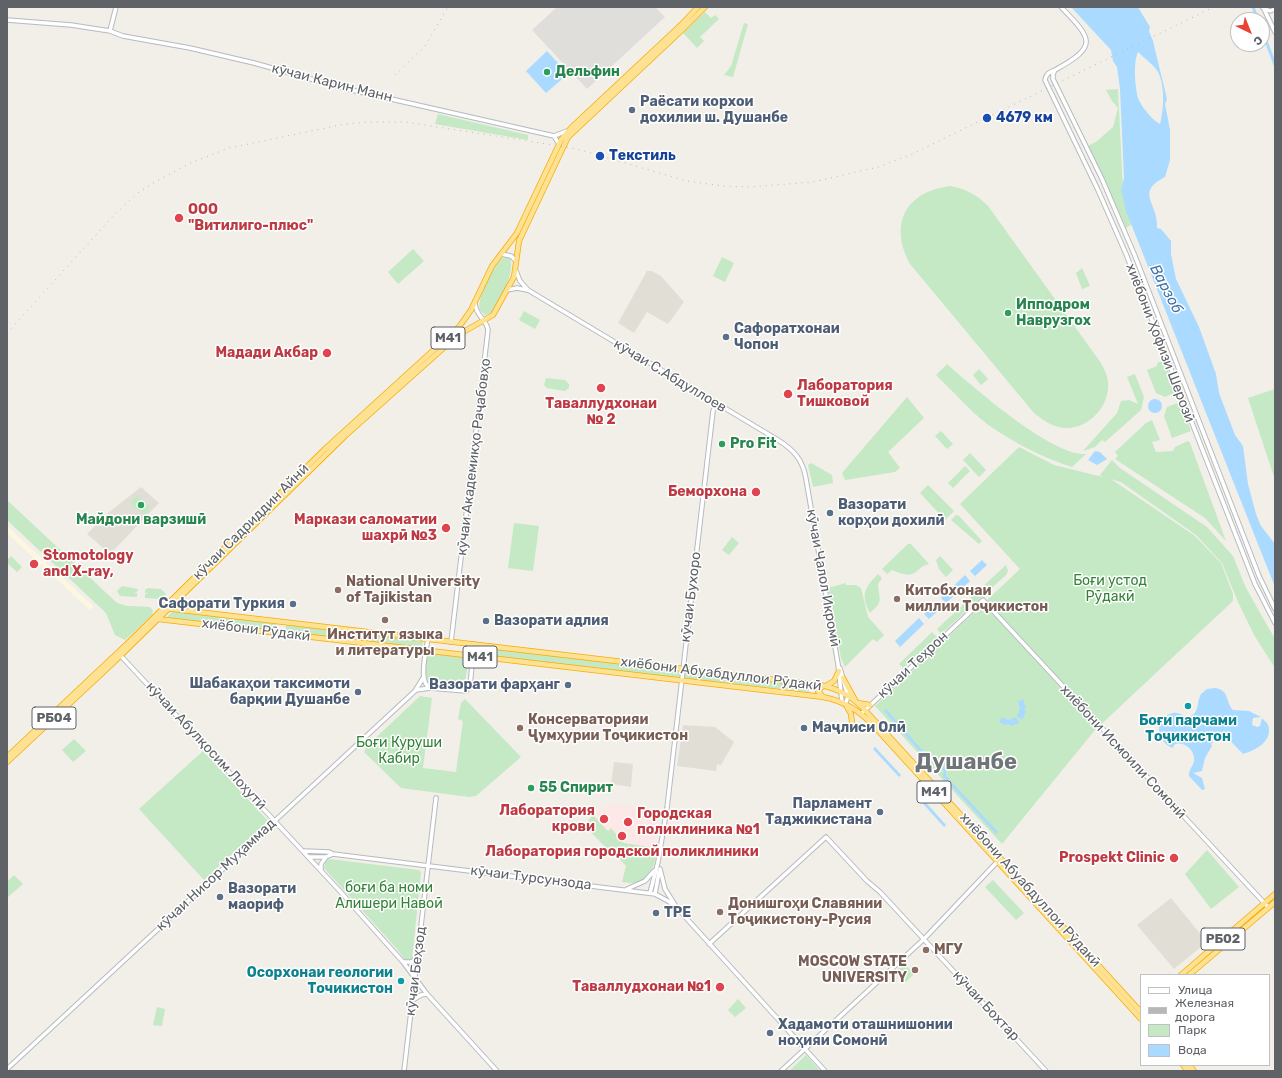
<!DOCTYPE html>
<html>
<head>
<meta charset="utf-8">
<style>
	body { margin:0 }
	#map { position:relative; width:1282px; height:1078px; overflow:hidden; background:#f1efe8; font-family:Rubik,sans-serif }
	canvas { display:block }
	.frame { position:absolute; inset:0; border:8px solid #5f6368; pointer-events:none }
	.legend { position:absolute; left:1140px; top:974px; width:130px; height:92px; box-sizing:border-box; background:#fff; border:1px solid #bfc1c3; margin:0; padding:5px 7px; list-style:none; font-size:12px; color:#5f6368 }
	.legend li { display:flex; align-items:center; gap:8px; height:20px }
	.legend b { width:20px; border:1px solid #bfc1c3 }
	.north { position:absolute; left:1230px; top:12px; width:40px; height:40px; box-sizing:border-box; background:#fff; border:1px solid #bfc1c3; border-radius:50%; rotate:137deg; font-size:11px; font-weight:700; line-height:16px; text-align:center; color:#5f6368 }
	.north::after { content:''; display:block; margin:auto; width:14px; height:18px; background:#ea4335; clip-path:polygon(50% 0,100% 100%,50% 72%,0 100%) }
</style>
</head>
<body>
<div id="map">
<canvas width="1282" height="1078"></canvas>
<div class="frame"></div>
<ul class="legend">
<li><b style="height:5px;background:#fff"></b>Улица</li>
<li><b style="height:5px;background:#b6b7b8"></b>Железная дорога</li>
<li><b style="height:11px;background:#c5e8c5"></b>Парк</li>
<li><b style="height:11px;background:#aadaff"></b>Вода</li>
</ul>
<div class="north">С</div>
</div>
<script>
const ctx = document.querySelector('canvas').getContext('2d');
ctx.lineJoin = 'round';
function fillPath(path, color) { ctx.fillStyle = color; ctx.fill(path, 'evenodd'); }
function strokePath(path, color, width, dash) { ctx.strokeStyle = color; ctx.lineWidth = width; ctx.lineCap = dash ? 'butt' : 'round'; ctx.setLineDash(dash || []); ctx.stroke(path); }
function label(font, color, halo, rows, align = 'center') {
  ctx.font = font + ' Rubik,sans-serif'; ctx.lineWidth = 3; ctx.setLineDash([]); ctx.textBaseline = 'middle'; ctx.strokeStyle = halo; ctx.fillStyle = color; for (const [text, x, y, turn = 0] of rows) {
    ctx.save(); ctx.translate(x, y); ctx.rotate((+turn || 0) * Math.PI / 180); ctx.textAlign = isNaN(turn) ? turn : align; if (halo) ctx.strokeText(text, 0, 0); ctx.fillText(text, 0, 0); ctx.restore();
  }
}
const commercial = new Path2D(`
	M7 526 93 606 90 610 7 533Z`);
const industrial = new Path2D(`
	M557 7H655L665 17 587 89 532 30Z`);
const education = new Path2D(`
	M647 271H652L661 276 684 302 668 324 647 312 634 333 618 323Z
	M141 487 159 503 110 554 87 534 108 513Z
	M683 725 715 727 734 742 721 765 717 764 716 771 677 766Z
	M614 762 633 764 631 787 611 784Z
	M1171 898 1207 942 1174 969 1137 925Z`);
const medical = new Path2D(`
	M761 487 762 493 740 496 739 491Z
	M615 804 659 810 654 848 624 843 611 828 608 831 593 815 601 808Z`);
const green = new Path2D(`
	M705 12 711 18 715 15 719 19 700 37 704 41 697 48 683 33Z
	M744 23 748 24 733 77 724 75 731 66Z
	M1118 89 1123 191 1132 224 1126 228 1088 146 1097 141 1113 127 1118 108 1112 101 1106 90Z
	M438 114 528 135V140L435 124Z
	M950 186C966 189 976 194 988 206L1101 363C1104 369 1108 376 1108 383 1110 405 1090 428 1067 428 1054 428 1044 421 1034 413L910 264C889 224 905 192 950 186Z
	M413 249 424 261 398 284 388 272Z
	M509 257C517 266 501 302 493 311 491 313 488 314 485 315L480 310C476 299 493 265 503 258Z
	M722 257 734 263 725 282 713 276Z
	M1082 268 1090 286 1082 289 1076 273Z
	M524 311 540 320 535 329 519 320Z
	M1164 360 1176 392 1165 397 1156 393 1147 370 1157 366V363Z
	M947 364C973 387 1053 457 1086 454L1072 467C1043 458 1013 442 987 424 969 410 953 391 936 375Z
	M979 369 988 379 981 385 973 375Z
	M1135 374 1144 397 1141 410 1105 442 1102 440 1095 447 1083 451 1117 413 1121 401 1129 400 1138 404 1127 377Z
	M546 378 565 380 569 384V388L565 391 547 388 544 385Z
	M1275 389V480L1248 398Z
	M907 397 924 418 888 452 900 468 895 472 845 480 842 473Z
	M1180 402 1191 431 1172 438 1164 416 1167 407Z
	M1152 420 1160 440 1152 442 1156 452 1173 451 1175 447 1188 441 1190 443 1226 541 1205 518 1115 459 1118 456 1115 452 1146 423Z
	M941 431 953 444 947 449 935 436Z
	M1019 447 1054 465 1103 477 1100 475 1112 460 1120 468 1207 527 1233 556 1246 588 1275 639V668L1254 635 1238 602 1222 563 1196 535 1121 482 1111 479 1195 536 1221 563 1233 594V601L1095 730 1002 844 875 706 1020 569 960 504Z
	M970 453 986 470 979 477 963 460Z
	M811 463 832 475 833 483 813 487 808 465Z
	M965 466 970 471 953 488 948 483Z
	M928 485 954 511 945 520 920 493Z
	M137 495 151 508 144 515 130 503Z
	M7 500 117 603 128 606 150 607 153 611 152 615 125 640 115 635 106 613 7 520Z
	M956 515 959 516 982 541 979 544 951 520Z
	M514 523 539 526 533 571 508 568Z
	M732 537 739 543 729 555 722 550Z
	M908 544H911L929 564C921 565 918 572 912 574 906 576 897 572 892 570L887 574 882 569Z
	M11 556 22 567 17 572 7 563V560Z
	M940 556 953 570 946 577 939 569 936 560Z
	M1006 565 1008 571 1006 575 941 634 937 629Z
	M878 574 882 578 878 584C879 600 884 601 870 613 860 595 865 587 878 574Z
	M846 583V585H856L861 588 868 617 884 635 877 642 873 639 845 667 841 658 828 588Z
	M122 586 138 589 137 592H133L137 593V597L120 596 117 591Z
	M148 588 161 589 166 594 161 599 145 598V594H150L145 593V590Z
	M174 610 276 624 275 632 167 617Z
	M286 625 423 641 422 649 285 633Z
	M932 632 937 637 903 668 899 664Z
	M480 647 809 686V692L480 656 477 652 478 648Z
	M428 653 469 658 464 688 430 687 424 678Z
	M420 696 432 698 423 768 456 772 463 721 458 719 461 703 465 699 521 757 476 796 469 797 401 788 364 752 367 746Z
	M74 739 86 751 73 762 62 750Z
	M203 751 268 821 204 880 139 809Z
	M593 815 608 831 611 828 624 843 657 848C655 870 647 888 622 882L626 866 616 855H613L584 825Z
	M1207 850 1239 887 1211 909 1185 874Z
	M329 859 419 870 421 872 412 960H405L397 949 324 868 325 862Z
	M14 875 23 884 8 897 7 882Z
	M993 880 1024 913 1016 920 985 887Z
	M904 963 914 974 906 982 896 971Z
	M738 999 746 1008 735 1017 728 1010Z
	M157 1007 165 1009 162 1026 153 1025Z
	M806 1055 820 1071H789Z`);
const water = new Path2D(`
	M1071 7H1138L1150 27 1149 31 1153 41 1167 99 1165 104 1170 130V160L1165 177C1134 193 1159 203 1157 228L1161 229 1171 241V254L1176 279 1199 327 1216 374 1219 393 1235 435 1243 446 1248 484 1256 514 1261 526 1275 544V587L1126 211 1121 189 1124 178 1120 89 1117 67 1113 61 1111 50ZM1138 52C1144 58 1154 65 1158 72 1165 85 1164 110 1160 124 1152 120 1141 106 1138 98 1135 87 1133 62 1138 52Z
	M547 51 568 74 546 93 526 71Z
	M1148 406a7 7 0 1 1 14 0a7 7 0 1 1-14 0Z
	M1095 451 1100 452 1107 459 1097 465 1088 460Z
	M982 560 987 565 975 576 970 571Z
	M965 575 970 581 946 603 941 598Z
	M936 603 941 608 929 619 924 614Z
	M919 618 924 624 900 647 895 641Z
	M1215 688C1230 690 1225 702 1233 710L1249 711 1261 717 1253 718 1252 725 1257 727 1260 726 1262 718C1264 721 1267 722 1268 725 1274 741 1254 751 1243 754L1223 733 1221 735 1218 732 1211 739 1213 742 1211 744 1212 746 1205 758 1202 771 1193 773 1202 778 1205 789 1202 790 1189 776C1188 769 1195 765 1194 758 1194 749 1182 740 1174 745L1173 748C1156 742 1153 717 1173 713 1179 712 1182 716 1188 717 1200 714 1196 703 1201 694L1207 689Z
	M1023 699 1026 708 1024 709 1026 712 1022 720 1017 716 1020 709 1018 702Z
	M886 709 923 751H928L935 758 933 759 928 754H922L884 711Z
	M1002 717 1008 720 1016 717 1019 723 1011 726 1009 724 1005 725 999 722Z
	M875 747 901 775 899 777 873 749Z
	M940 763 946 770V776L998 832 996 834 943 777 944 771 938 765Z
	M920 796 946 825 944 827 918 798Z`);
const canal = new Path2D(`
	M1253 7 1258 20
	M1262 30 1275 65`);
const secondary = new Path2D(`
	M1061 7C1092 39 1099 46 1055 70 1050 72 1046 73 1045 80L1098 190 1126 254 1255 584 1275 623
	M1263 7 1275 32
	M1263 8 1270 11 1275 9
	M7 20 71 25 110 31 123 36 190 48 254 63 347 89 554 136
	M110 31 116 7
	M1055 70 1053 74V79L1102 179 1135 256 1259 576 1275 609
	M559 144 554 136 567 131
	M501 254 511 256 516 261
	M516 271 520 281 528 290 778 440C794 450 803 460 806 479L838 664 842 702
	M507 290 517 288 527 290
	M428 639C426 651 418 682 430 688
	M451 642 488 330C487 320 475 315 475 303
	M120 655 337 888 403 962 427 994 497 1071
	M840 668 848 697 845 704
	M416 690 430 688 466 691 470 686 474 644
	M862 713 983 600 1268 907
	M304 851 329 852 333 854 655 894 668 901 678 909 825 1071
	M308 857H326L333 854
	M660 869 665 889 675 905
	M321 870V864L326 857
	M627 889 645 881 654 871
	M650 893 658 862 667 808 713 411 717 403
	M655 894 659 872
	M709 944 826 837 867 881 880 892 1046 1071
	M403 962H412L417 957
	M413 1000 421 995 427 994
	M7 1069 415 691 423 678
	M404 1071 436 798
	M781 1071 924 939 998 861`);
const highway = new Path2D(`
	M164 608 820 685C837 688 851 696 863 708L1141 1012
	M158 619 823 697C844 701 859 710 873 725L1141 1019
	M843 678 855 700
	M823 686 818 691 823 697
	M826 686 834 681 839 671
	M858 703 870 705
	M846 705 851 714 852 723
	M7 757 127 644 325 449 459 327 471 310 492 266 517 233 561 140 571 128 681 25 698 7
	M7 762 115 661 346 435 458 335 493 315 514 277 519 241 568 137 684 28 705 7
	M1181 975 1275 894
	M1189 975 1275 902
	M1183 1065 1188 1071
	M1189 1065 1194 1071`);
const rail = new Path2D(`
	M395 75 425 46 448 7
	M7 333 115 214 139 192 155 182 188 164 229 148 345 124 370 122H405L547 144 577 149 687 181 723 186 749 187 813 182 878 167 912 154 1214 7`);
const markers = [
	[547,72,4,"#2e9e5b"],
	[632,110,4,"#5c6f8a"],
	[987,118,5,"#1a4fb4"],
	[600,156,5,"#1a4fb4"],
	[179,218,5,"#e0444e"],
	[1008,313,4,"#2e9e5b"],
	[726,337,4,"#5c6f8a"],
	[327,353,5,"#e0444e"],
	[601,388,5,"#e0444e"],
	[788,394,5,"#e0444e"],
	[722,444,4,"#2e9e5b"],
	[756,492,5,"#e0444e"],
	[141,505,4,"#2e9e5b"],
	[830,513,4,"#5c6f8a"],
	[446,528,5,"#e0444e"],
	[34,564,5,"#e0444e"],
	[338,590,4,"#8d6e63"],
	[897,599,4,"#8d6e63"],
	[293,604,4,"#5c6f8a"],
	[385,620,4,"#8d6e63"],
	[486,621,4,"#5c6f8a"],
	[568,685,4,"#5c6f8a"],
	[358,692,4,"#5c6f8a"],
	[1188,706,4,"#0f9aa8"],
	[520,728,4,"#8d6e63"],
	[804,728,4,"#5c6f8a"],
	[531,788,4,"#2e9e5b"],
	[880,812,4,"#5c6f8a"],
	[604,819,5,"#e0444e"],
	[628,822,5,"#e0444e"],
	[622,836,5,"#e0444e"],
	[1174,858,5,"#e0444e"],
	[220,897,4,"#5c6f8a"],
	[720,912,4,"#8d6e63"],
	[656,913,4,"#5c6f8a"],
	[926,950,4,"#8d6e63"],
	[915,970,4,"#8d6e63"],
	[401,981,4,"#0f9aa8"],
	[720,987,5,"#e0444e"],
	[770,1033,4,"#5c6f8a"]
];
const shields = [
	[448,338,34],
	[480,657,34],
	[54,718,44],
	[934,792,34],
	[1223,939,44]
];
const shieldNames = [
	["M41",448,338],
	["M41",480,657],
	["РБ04",54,718],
	["M41",934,792],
	["РБ02",1223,939]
];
const leisureNames = [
	["Дельфин",555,72],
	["Ипподром",1016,305],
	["Наврузгох",1016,321],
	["Pro Fit",730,444],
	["Майдони варзишӣ",141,520,"center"],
	["55 Спирит",539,788]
];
const streetNames = [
	["кӯчаи Карин Манн",332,83,14],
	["хиёбони Ҳофизи Шерозӣ",1160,343,69],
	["кӯчаи С.Абдуллоев",670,376,31],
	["кӯчаи Академикҳо Раҷабовҳо",474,457,-83],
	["кӯчаи Садриддин Айнӣ",251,522,-45],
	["кӯчаи Ҷалол Икромӣ",823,578,80],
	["кӯчаи Бухоро",691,597,-83],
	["хиёбони Рӯдакӣ",256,630,7],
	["кӯчаи Теҳрон",913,665,-43],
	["хиёбони Абуабдуллои Рӯдакӣ",721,674,7],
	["кӯчаи Абулқосим Лоҳутӣ",206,746,47],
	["хиёбони Исмоили Сомонӣ",1123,752,47],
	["кӯчаи Нисор Муҳаммад",216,875,-43],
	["кӯчаи Турсунзода",531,878,7],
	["хиёбони Абуабдуллои Рӯдакӣ",1030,890,48],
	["кӯчаи Беҳзод",416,971,-83],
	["кӯчаи Бохтар",986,1006,47]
];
const serviceNames = [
	["Раёсати корхои",640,102],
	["дохилии ш. Душанбе",640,118],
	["Сафоратхонаи",734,329],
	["Чопон",734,345],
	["Вазорати",838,505],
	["корҳои дохилӣ",838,521],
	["Сафорати Туркия",285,604,"right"],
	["Вазорати адлия",494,621],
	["Шабакаҳои таксимоти",350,684,"right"],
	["барқии Душанбе",350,700,"right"],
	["Вазорати фарҳанг",560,685,"right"],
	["Маҷлиси Олӣ",812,728],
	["Парламент",872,804,"right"],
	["Таджикистана",872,820,"right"],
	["Вазорати",228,889],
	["маориф",228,905],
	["TPE",664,913],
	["Хадамоти оташнишонии",778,1025],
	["ноҳияи Сомонӣ",778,1041]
];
const transitNames = [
	["4679 км",996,118],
	["Текстиль",609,156]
];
const healthNames = [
	["ООО",188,210,"left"],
	["\"Витилиго-плюс\"",188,226,"left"],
	["Мадади Акбар",318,353],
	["Лаборатория",797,386,"left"],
	["Тишковой",797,402,"left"],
	["Таваллудхонаи",601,404,"center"],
	["№ 2",601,420,"center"],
	["Беморхона",747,492],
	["Маркази саломатии",437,520],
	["шахрӣ №3",437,536],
	["Stomotology",43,556,"left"],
	["and X-ray,",43,572,"left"],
	["Лаборатория",595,811],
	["крови",595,827],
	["Городская",637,814,"left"],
	["поликлиника №1",637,830,"left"],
	["Лаборатория городской поликлиники",622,852,"center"],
	["Prospekt Clinic",1165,858],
	["Таваллудхонаи №1",711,987]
];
const parkNames = [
	["Боғи устод",1110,581],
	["Рӯдакӣ",1110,597],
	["Боғи Куруши",399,743],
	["Кабир",399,759],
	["боғи ба номи",389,888],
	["Алишери Навоӣ",389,904]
];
const educationNames = [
	["National University",346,582],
	["of Tajikistan",346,598],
	["Китобхонаи",905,591],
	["миллии Тоҷикистон",905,607],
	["Институт языка",385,635,"center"],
	["и литературы",385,651,"center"],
	["Консерваторияи",528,720],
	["Ҷумҳурии Тоҷикистон",528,736],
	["Донишгоҳи Славянии",728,904],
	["Тоҷикистону-Русия",728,920],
	["МГУ",934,950],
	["MOSCOW STATE",907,962,"right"],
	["UNIVERSITY",907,978,"right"]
];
const cultureNames = [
	["Боғи парчами",1188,721],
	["Тоҷикистон",1188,737],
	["Осорхонаи геологии",393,973,"right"],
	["Точикистон",393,989,"right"]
];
const waterNames = [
	["Варзоб",1166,289,62]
];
const townNames = [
	["Душанбе",966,763]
];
fillPath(commercial, '#fef7e0');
fillPath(industrial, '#e0deda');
fillPath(education, '#e1ded6');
fillPath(medical, '#fce8e6');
fillPath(green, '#c5e8c5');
fillPath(water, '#aadaff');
strokePath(canal, '#aadaff', 3);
strokePath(secondary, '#b6babf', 5.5);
strokePath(highway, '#f9ab00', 6);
strokePath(secondary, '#fff', 3.5);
strokePath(highway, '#fde293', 4.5);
strokePath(rail, '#b6b7b8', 1, [1, 5]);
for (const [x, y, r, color] of markers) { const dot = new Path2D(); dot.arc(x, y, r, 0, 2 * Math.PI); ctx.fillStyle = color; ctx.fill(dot); strokePath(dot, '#fff', 1.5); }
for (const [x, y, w] of shields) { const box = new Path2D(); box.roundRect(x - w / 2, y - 11, w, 22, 3); ctx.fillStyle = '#fff'; ctx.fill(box); strokePath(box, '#5f6368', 1); }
label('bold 13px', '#5f6368', null, shieldNames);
label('bold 14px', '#27864d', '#fff', leisureNames, 'left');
label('14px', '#5f6368', '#fff', streetNames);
label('bold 14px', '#4e5e75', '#fff', serviceNames, 'left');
label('bold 14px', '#164399', '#fff', transitNames, 'left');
label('bold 14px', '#be3a42', '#fff', healthNames, 'right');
label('14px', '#348238', '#fff', parkNames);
label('bold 14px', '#785e54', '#fff', educationNames, 'left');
label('bold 14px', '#0d838f', '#fff', cultureNames);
label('italic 15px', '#4174aa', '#fff', waterNames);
label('bold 22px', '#70757a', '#fff', townNames);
</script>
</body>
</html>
